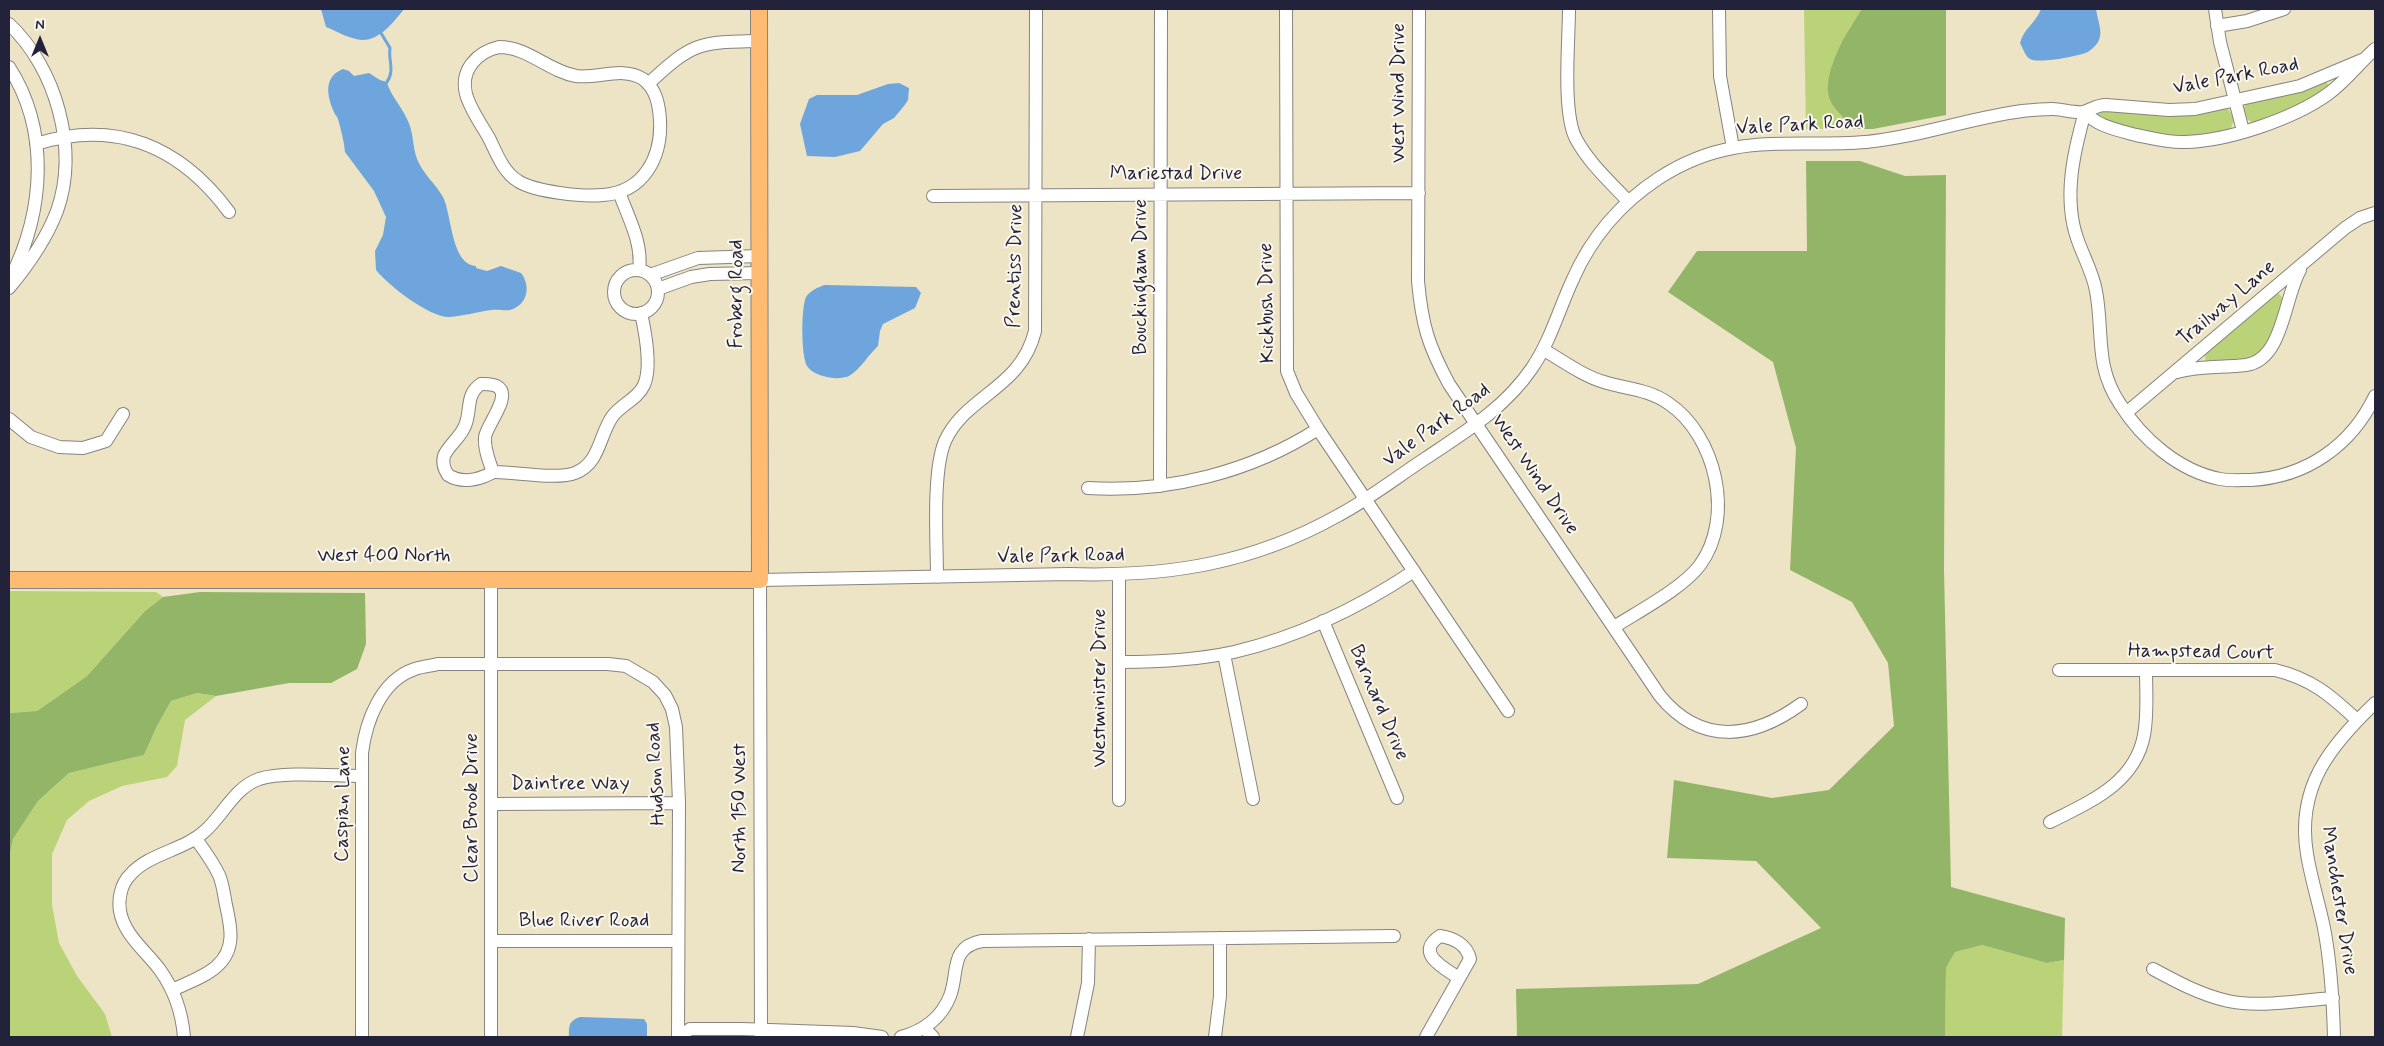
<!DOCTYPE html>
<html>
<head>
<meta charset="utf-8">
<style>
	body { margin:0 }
	#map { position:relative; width:2384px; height:1046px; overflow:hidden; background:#ece4c4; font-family:Mynerve,sans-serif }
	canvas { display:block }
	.frame { position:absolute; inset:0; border:10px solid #22223b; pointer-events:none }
	.north { position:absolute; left:15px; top:15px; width:50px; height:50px; -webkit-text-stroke:4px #fbf7ec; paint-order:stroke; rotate:0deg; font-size:14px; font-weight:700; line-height:20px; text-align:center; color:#22223b }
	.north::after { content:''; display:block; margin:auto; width:18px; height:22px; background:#22223b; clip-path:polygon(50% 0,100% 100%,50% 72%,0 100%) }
</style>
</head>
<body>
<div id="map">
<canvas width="2384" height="1046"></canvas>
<div class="frame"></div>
<div class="north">N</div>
</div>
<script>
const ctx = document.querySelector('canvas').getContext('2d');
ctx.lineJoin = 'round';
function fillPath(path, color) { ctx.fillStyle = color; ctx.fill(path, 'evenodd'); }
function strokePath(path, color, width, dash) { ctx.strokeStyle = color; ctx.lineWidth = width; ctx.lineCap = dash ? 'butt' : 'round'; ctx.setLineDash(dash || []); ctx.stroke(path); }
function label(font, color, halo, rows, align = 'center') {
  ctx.font = font + ' Mynerve,sans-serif'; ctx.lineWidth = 4; ctx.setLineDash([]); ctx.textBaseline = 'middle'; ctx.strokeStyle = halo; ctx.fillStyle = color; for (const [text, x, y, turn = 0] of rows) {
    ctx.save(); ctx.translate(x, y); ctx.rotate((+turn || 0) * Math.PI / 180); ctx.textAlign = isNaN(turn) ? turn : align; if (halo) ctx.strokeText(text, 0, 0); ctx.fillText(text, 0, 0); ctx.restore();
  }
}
const green = new Path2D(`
	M1804 9H1862L1850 27 1832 65 1838 110 1846 118 1848 129H1806Z
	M2326 81 2329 87 2297 106 2253 123 2247 119 2244 108 2246 104Z
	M2227 107 2234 119 2231 129 2185 138 2125 128 2096 116 2097 110Z
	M2275 294H2279L2283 298 2273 337 2255 359 2206 361 2204 354Z
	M9 591 156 592 163 597 145 611 87 676 37 711 9 713Z
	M197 693 216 696 185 720 177 766 167 777 122 786 89 801 67 820 52 854V905L59 943 77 976 105 1014 112 1037H9V858L13 839 38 801 69 773 144 755 157 726 171 701Z
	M1982 945 2047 963 2064 960 2062 1037H1945L1946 968 1955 952Z`);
const forest = new Path2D(`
	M1862 9H1946V115L1873 129H1848C1845 114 1835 112 1830 100 1820 75 1848 29 1862 9Z
	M1806 161H1860L1905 176 1946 175 1944 570 1951 887 2065 918 2064 960 2047 963 1982 945 1955 952 1946 968 1945 1037H1517L1516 989 1698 984 1821 928 1756 861 1667 858 1674 780 1772 798 1829 790 1894 726 1888 663 1852 602 1790 570 1796 448 1773 362 1668 292 1697 251H1807Z
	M200 592 365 593 366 644 357 669 331 683H289L216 696 197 693 171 701 157 726 144 755 69 773 38 801 13 839 9 858V713L37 711 87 676 145 611 163 597Z`);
const water = new Path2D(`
	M321 9H404C393 23 376 45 356 39 346 37 336 31 326 27Z
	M2041 9H2096C2097 18 2103 31 2099 40 2097 45 2092 49 2088 52 2079 56 2039 64 2030 59 2025 56 2023 48 2020 43 2024 28 2036 23 2041 9Z
	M343 69 349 71 354 76 369 73 380 80 387 82C389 93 402 107 407 119 414 132 412 146 417 159 423 174 435 183 443 197 452 215 451 264 476 266V268L487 271 501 266 521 273C531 286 528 305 510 310 504 311 498 309 491 310 478 312 463 316 449 317 429 317 389 286 376 270L375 251 383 235 386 217 374 191 345 152C344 141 341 130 338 119 337 116 335 115 334 112 327 96 323 77 343 69Z
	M899 83 909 88 908 100 904 106 894 118 883 124 860 151 835 157 807 156 800 124 809 99 817 95H857L888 84Z
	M825 285 916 287 921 293 915 308 883 324 880 331 878 346C868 355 860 370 849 376 838 381 814 377 807 366 801 355 801 308 806 297 810 291 818 287 825 285Z
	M580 1017 644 1019 647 1024V1037H569C569 1027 568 1021 580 1017Z`);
const stream = new Path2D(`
	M381 33 390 48C388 59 395 71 387 82`);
const minor = new Path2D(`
	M1286 9 1287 371 1296 393 1318 429 1508 711
	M1419 9 1418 281C1422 325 1428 345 1449 384L1660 696C1701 746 1753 739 1801 704
	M1569 9C1569 41 1562 112 1576 139 1589 163 1610 182 1628 201
	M1719 9 1720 76 1733 148
	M2215 9 2220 42 2243 131
	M9 24C56 68 79 149 57 211 46 240 29 264 9 288
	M2217 26 2247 21 2284 9
	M499 47C528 47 548 71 576 76 598 79 623 66 643 79 656 89 659 104 660 120 662 157 644 192 603 195 583 197 535 192 518 181 503 172 496 152 489 138 481 124 470 109 466 94 460 70 477 52 499 47Z
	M9 67C50 131 44 211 11 277
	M648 84C693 42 699 42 759 41
	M2085 112C2074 151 2063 197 2077 238 2083 256 2093 273 2096 291 2104 333 2094 365 2120 404 2142 439 2179 471 2220 479 2230 481 2241 480 2251 480 2306 477 2351 446 2375 396
	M2085 112C2096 126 2118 130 2136 135 2152 138 2168 143 2185 142 2228 141 2293 119 2328 94 2346 81 2359 63 2375 49
	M36 144C116 119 180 146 229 212
	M619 192C628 217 643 243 639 270
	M933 196 1419 193
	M614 292a22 22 0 1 1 44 0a22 22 0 1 1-44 0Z
	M650 275 698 258 759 256
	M658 289 691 277 710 274 759 273
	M1544 350C1563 361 1583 376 1604 382 1626 389 1648 389 1668 403 1716 435 1735 517 1700 565 1683 588 1639 611 1614 627
	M2177 372C2200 365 2222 368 2246 365 2283 360 2284 298 2300 270
	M2126 413 2345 228 2360 218 2375 213
	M9 419 31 437 59 447 83 448 106 441 123 414
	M493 472C489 461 484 449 485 437 487 422 525 382 481 384 466 394 471 408 466 423 462 437 449 444 444 456 442 463 444 469 448 475 459 482 473 481 485 476 488 475 492 472 495 472 516 472 557 480 575 473 600 463 599 436 612 417 620 405 638 399 644 385 652 367 645 331 641 313
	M1160 486 1161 9
	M1088 488C1168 493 1251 472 1318 429
	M1119 576V800
	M937 577C937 542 932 472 945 441 966 395 1021 389 1035 331L1036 9
	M1323 621 1397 798
	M1224 654 1253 799
	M1120 662C1158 662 1197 660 1234 652 1298 637 1360 607 1414 571
	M2059 670H2275C2312 679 2330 695 2357 720
	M492 804 679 803
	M2050 822C2089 802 2135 784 2144 735 2148 714 2146 691 2146 670
	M491 941H677
	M2153 969C2177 982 2201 995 2228 1001 2261 1008 2299 1000 2333 998
	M172 990C187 983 205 977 217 966 236 949 231 927 226 905 224 895 223 884 219 875 213 862 204 850 196 839
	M924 1028 933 1037
	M184 1037C182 1012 175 991 160 970 146 951 124 935 120 911 118 899 121 884 130 875 149 853 183 851 205 831 224 814 234 788 259 779 285 771 333 776 362 776
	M362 1037V753C366 721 381 680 415 669 423 666 431 666 438 664H608L626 666 653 682 665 695 672 709 676 727 679 803 678 1037
	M491 1037V578
	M679 1037 690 1029H742L853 1033 882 1037
	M761 1037 760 580 1069 574C1167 577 1252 564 1339 515 1369 499 1397 477 1426 458 1465 432 1505 408 1532 368 1551 340 1559 309 1573 279 1591 238 1621 203 1659 178 1731 131 1788 148 1866 142 1919 137 1969 118 2022 111 2032 110 2042 109 2052 109 2062 109 2073 113 2083 112 2091 110 2096 105 2106 105L2169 110 2195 109 2300 86 2362 60
	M901 1037C923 1031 941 1019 950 996 959 973 949 947 982 941L1394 936
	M1077 1037 1088 983 1089 939
	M1215 1037 1220 996V938
	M1426 1037 1470 959C1467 945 1454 938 1440 936 1414 953 1444 968 1459 978
	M2334 1037C2333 1000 2331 964 2324 928 2319 903 2311 879 2307 854 2296 787 2330 746 2375 703`);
const major = new Path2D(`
	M9 580H760L759 9`);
const streetNames = [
	["Vale Park Road",2236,77,-11],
	["West Wind Drive",1400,93,-90],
	["Vale Park Road",1800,126,-3],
	["Mariestad Drive",1176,175],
	["Prentiss Drive",1016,266,-89],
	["Bouckingham Drive",1142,277,-90],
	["Froberg Road",738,294,-90],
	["Kickbush Drive",1268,303,-91],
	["Trailway Lane",2227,304,-40],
	["Vale Park Road",1437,426,-36],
	["West Wind Drive",1534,475,56],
	["West 400 North",384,557],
	["Vale Park Road",1061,557,-1],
	["Hampstead Court",2201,653,1],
	["Westminister Drive",1101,688,-90],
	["Barnard Drive",1378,703,67],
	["Hudson Road",657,774,-93],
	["Daintree Way",570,785],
	["Caspian Lane",344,804,-89],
	["Clear Brook Drive",473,808,-90],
	["North 150 West",741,808,-90],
	["Manchester Drive",2338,901,81],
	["Blue River Road",584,922]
];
fillPath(green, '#bad378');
fillPath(forest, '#93b568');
fillPath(water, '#6ea5dc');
strokePath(stream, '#6ea5dc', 3);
strokePath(minor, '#878380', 14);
strokePath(major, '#878380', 18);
strokePath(minor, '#fff', 12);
strokePath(major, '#ffbb71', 16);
label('20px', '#22223b', '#fbf7ec', streetNames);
</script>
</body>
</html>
